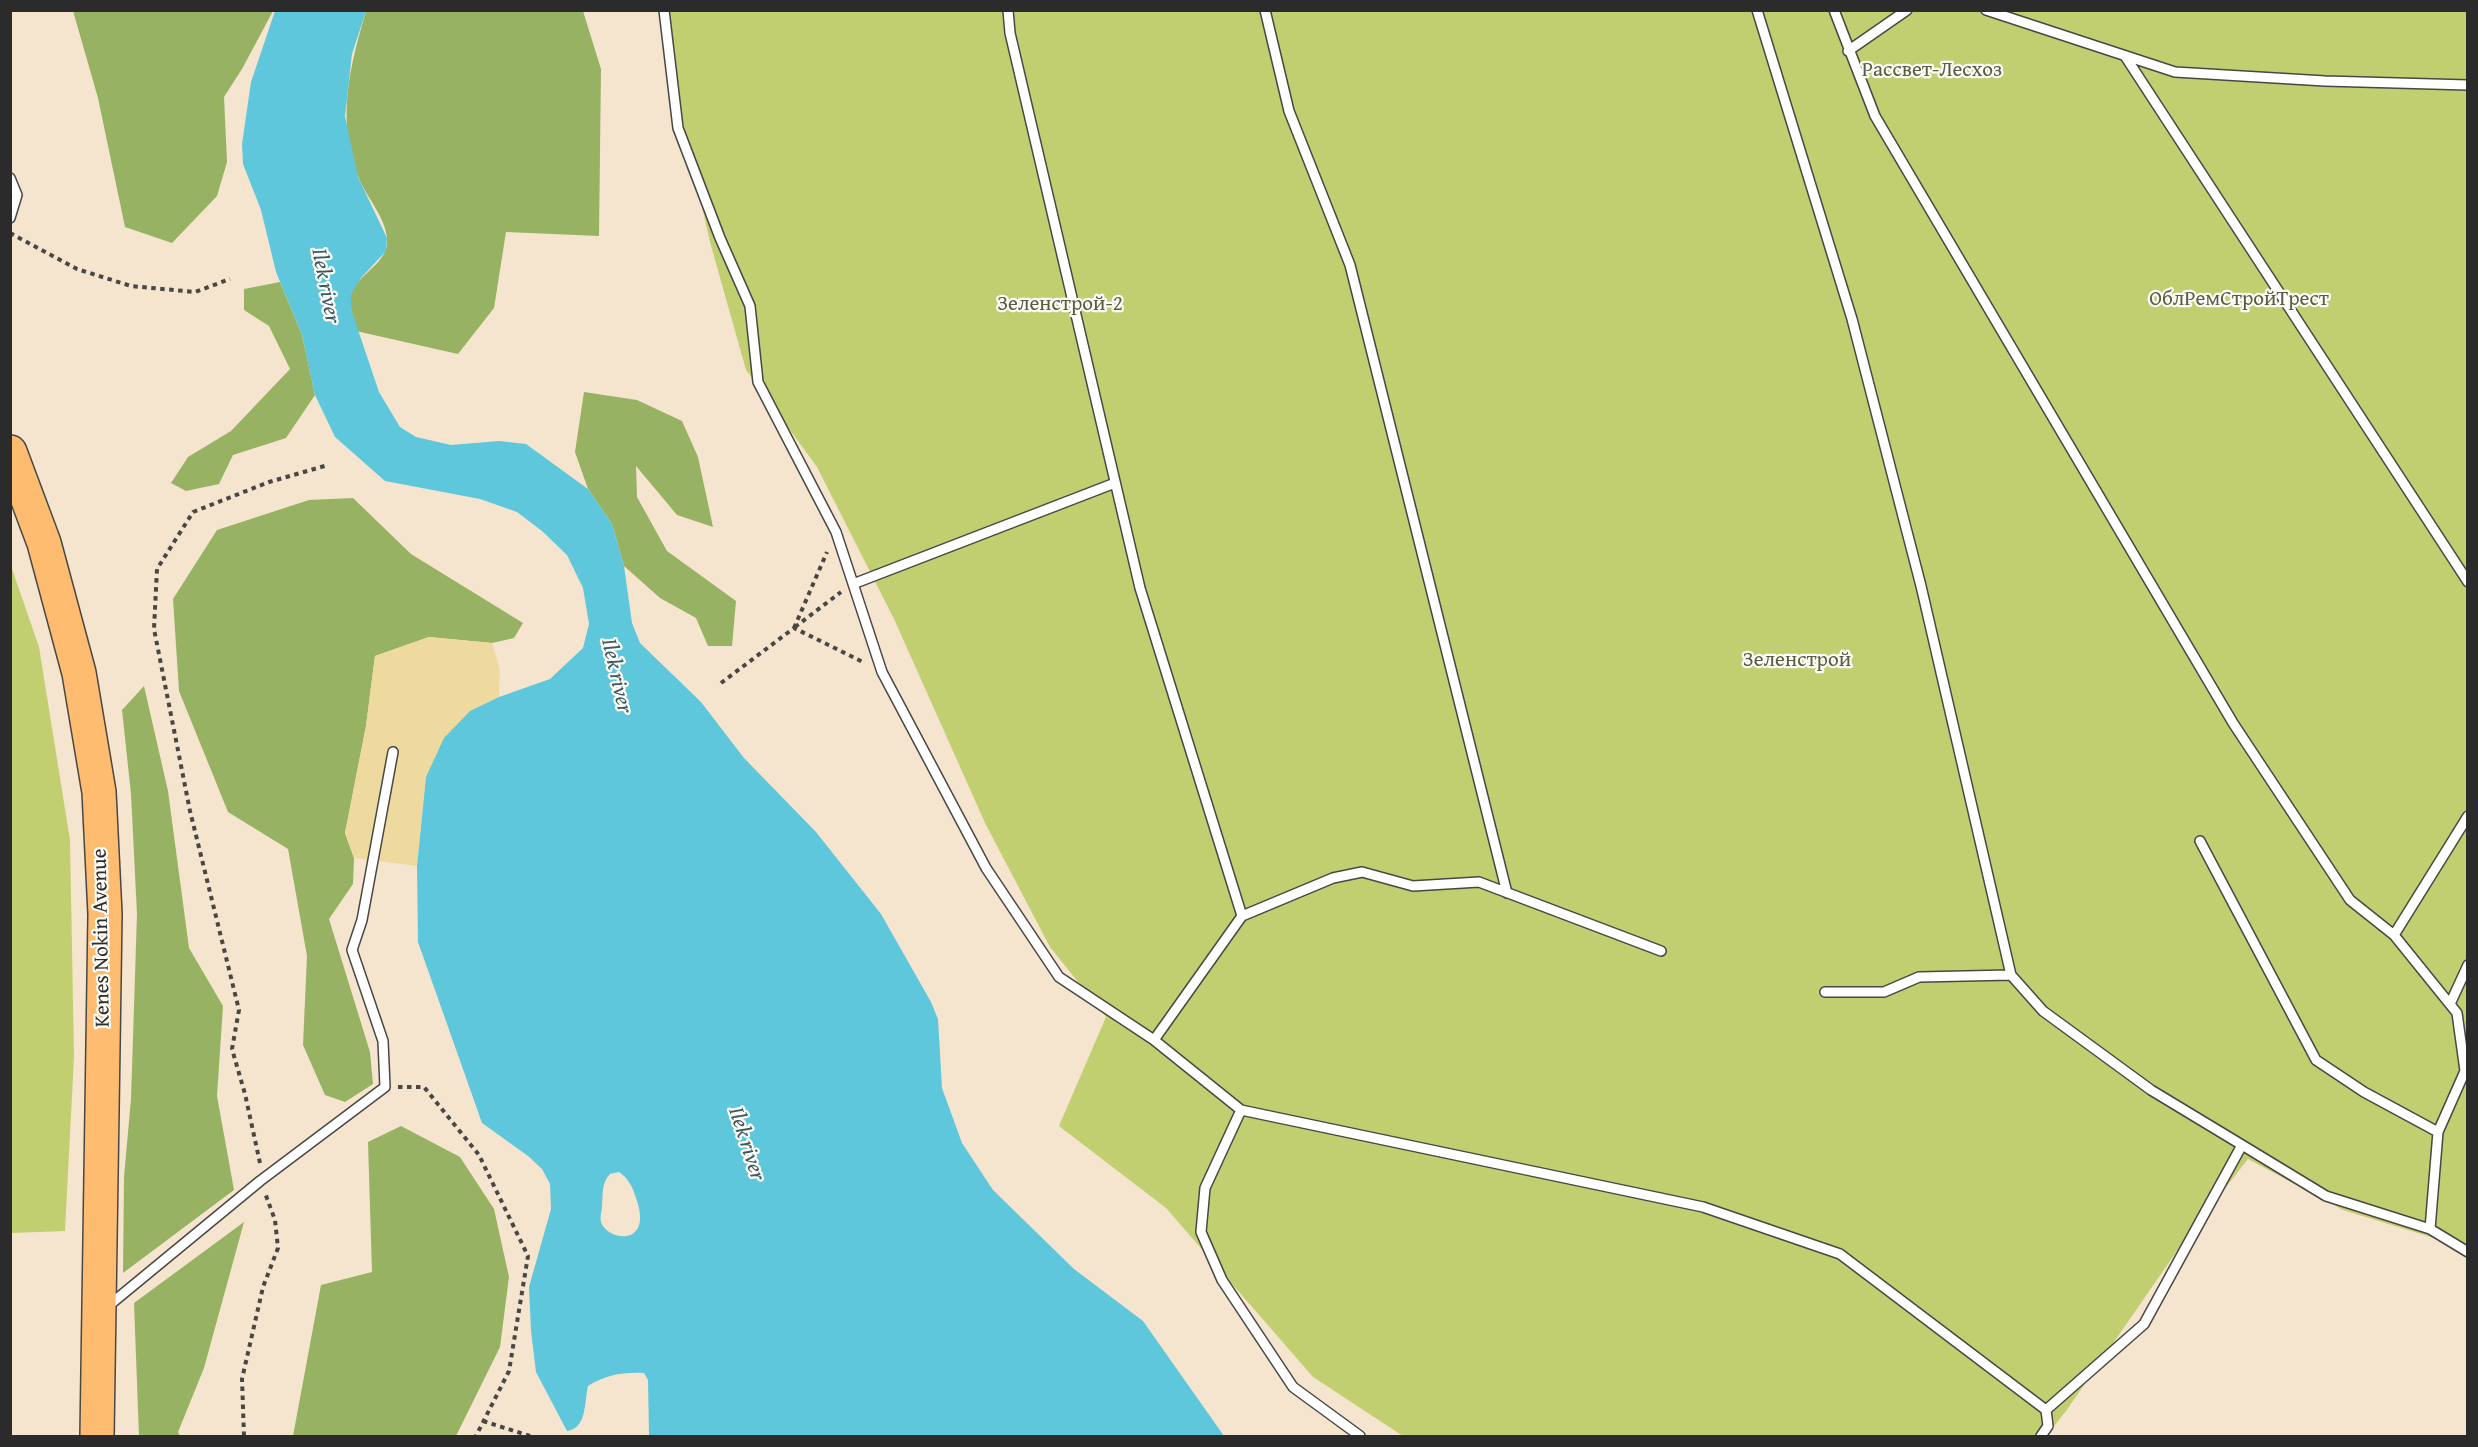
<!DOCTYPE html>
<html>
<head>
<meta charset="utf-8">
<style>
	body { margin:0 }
	#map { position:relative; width:2478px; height:1447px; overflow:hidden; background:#f6e5ce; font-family:"Gentium Book Plus",serif }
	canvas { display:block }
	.frame { position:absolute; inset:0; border:12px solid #2b2b2b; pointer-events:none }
</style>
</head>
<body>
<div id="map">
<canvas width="2478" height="1447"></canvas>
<div class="frame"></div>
</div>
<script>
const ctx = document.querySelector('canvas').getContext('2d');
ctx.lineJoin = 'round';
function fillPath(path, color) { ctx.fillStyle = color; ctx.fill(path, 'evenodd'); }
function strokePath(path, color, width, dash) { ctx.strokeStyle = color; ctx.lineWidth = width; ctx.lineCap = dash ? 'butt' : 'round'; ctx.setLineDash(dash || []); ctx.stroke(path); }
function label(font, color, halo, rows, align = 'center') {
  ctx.font = font + ' "Gentium Book Plus",serif'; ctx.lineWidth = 4.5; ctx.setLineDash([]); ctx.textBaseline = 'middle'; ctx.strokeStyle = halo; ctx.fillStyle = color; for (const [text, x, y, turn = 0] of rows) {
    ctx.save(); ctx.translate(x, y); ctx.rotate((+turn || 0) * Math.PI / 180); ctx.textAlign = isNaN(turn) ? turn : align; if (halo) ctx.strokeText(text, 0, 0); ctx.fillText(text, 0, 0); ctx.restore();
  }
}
const green = new Path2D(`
	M658 11H2467V1256L2450 1243 2343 1210 2248 1159 2186 1238 2066 1411 2046 1436H1403L1313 1377 1166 1208 1059 1126 1106 1017 1050 947 986 825 894 619 817 467 746 370 710 242Z
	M10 563 39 647 70 840 74 1057 65 1231 11 1233Z`);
const forest = new Path2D(`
	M73 11H273L242 69 224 97 227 162 217 196 172 243 125 227 98 98Z
	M366 11H583L601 69 599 236 506 232 494 308 458 354 356 331C354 320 348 306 351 294 358 273 390 263 387 238 385 216 366 197 358 176 336 119 350 66 366 11Z
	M280 282 302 335 315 395 286 438 233 455 219 484 186 491 171 483 188 457 231 431 290 369 269 326 244 310V289Z
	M584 392 637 400 682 421 698 457 713 527 677 515 636 466 637 497 667 551 736 601 732 646H708L696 618 660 598 624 566 612 524 588 489 575 452Z
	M353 498 411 554 523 623 514 638 492 643 429 637 375 656 366 726 345 833 354 858 353 884 329 919 370 1052 373 1084 345 1102 325 1095 303 1045 307 956 288 849 228 812 179 691 173 599 217 530 309 500Z
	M144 686 168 791 189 948 223 1006 217 1096 234 1190 123 1273 124 1177 131 1099 137 914 131 794 122 710Z
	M401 1126 460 1157 494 1209 509 1277 500 1347 456 1436H293L321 1285 372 1272 368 1142Z
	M244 1222 204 1368 178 1432 180 1436H139L134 1303Z`);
const sand = new Path2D(`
	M429 637 492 643 500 670 499 697 470 711 426 777 417 866 354 858 345 833 366 726 375 656Z`);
const water = new Path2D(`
	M275 11H366L352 54 345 116 358 177 387 238 386 251 361 278 351 294V309L379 392 400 427 416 437 451 445 499 441 526 444 588 489 612 524 624 566 632 623 640 643 701 702 744 758 816 832 881 914 931 1002 938 1019 942 1088 962 1143 993 1190 1074 1269 1143 1321 1224 1436H649L648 1380 644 1373C622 1372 606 1375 588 1386 584 1404 587 1428 567 1431L536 1372 531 1331 529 1287 551 1209 550 1184 542 1169 528 1156 482 1123 418 942 417 866 426 777 444 738 470 711 499 697 550 679 583 648 589 624 583 588 567 555 542 531 517 512 480 499 385 481 335 437 315 395 302 335 276 272 261 210 243 164 242 144 251 82ZM619 1172C629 1179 632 1186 636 1198 654 1248 607 1241 601 1222 600 1218 601 1212 602 1208 603 1196 601 1183 610 1174Z`);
const path = new Path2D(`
	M10 233 77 269 131 286 195 292 230 279
	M795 627 841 592
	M794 628 827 552
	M721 683 794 628 865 663
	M398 1087H424L479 1155 528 1256 509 1371 476 1436
	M260 1163 245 1094 232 1049 239 1010 190 811 154 629 157 569 193 512 269 482 328 465
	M483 1421 530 1436
	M244 1436 242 1379 263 1287 278 1248 275 1220 265 1193`);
const lane = new Path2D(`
	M664 10 678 128 720 238 750 306 758 382 836 532 882 672 986 868 1059 977 1154 1040
	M1008 10 1010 33 1140 588 1242 916 1154 1040 1241 1110 1703 1207 1840 1254 2046 1410 2144 1324 2242 1145 2326 1196 2430 1229 2468 1252
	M1265 10 1289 111 1350 265 1507 893
	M1757 10 1852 319 1921 586 2011 975
	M1834 10 1875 116 2233 723 2350 900 2394 935 2457 1013 2465 1071 2438 1132 2430 1229
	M1986 10 2175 72 2325 81 2468 85
	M1848 51 1907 10
	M2125 56 2468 582
	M10 178 17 195 10 218
	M853 584 1115 483
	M2200 841 2316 1060 2364 1092 2438 1132
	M1242 916 1333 878 1362 872 1413 886 1479 882 1661 951
	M2394 935 2468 816
	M1825 992H1884L1919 977 2011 975 2043 1011 2151 1090 2242 1145
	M2450 1004 2468 965
	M1241 1110 1205 1188 1201 1232 1222 1280 1293 1387 1360 1436
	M107 1307 260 1181 385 1087 383 1041 352 950 362 920 393 752
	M2041 1436 2048 1426 2046 1410`);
const highway = new Path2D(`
	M10 452 44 543 79 673 99 792 105 914 97 1436`);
const parkNames = [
	["Рассвет-Лесхоз",1932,71],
	["ОблРемСтройТрест",2239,300],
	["Зеленстрой-2",1060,305],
	["Зеленстрой",1797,661]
];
const streetNames = [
	["Kenes Nokin Avenue",102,938,-91]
];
const waterNames = [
	["Ilek river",325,286,79],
	["Ilek river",616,676,77],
	["Ilek river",746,1144,72]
];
fillPath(green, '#c1cf71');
fillPath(forest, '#98b263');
fillPath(sand, '#eeda9e');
fillPath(water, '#5fc7db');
strokePath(lane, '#494743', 12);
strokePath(highway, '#494743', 36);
strokePath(path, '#494743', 4, [4.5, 4.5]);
strokePath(lane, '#fff', 9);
strokePath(highway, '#fdbc6f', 33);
label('21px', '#585c40', '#fdfcf7', parkNames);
label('21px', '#2b2b2b', '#fdfcf7', streetNames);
label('italic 22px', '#3b5a60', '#fdfcf7', waterNames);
</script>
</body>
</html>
